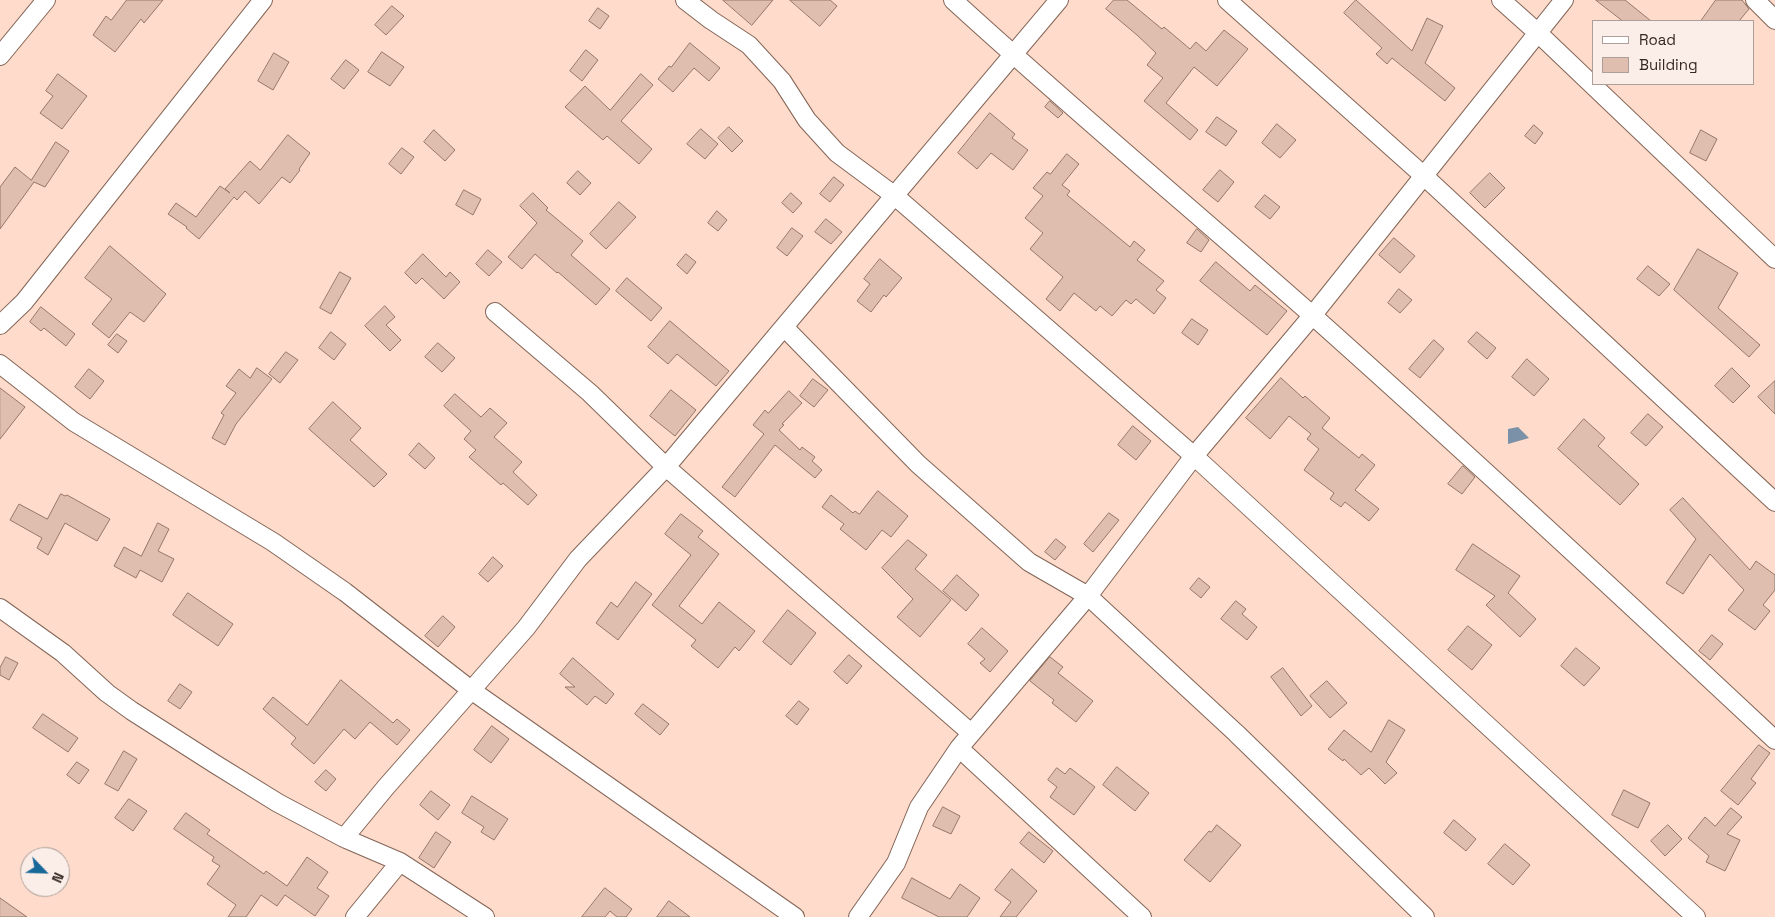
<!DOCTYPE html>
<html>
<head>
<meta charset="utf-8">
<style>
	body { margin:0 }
	#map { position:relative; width:1775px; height:917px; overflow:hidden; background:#fedbcb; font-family:"Space Grotesk",sans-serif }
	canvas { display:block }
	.legend { position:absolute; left:1592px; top:20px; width:162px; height:65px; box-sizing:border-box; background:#fbede7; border:1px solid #ac9e99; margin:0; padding:6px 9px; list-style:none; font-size:15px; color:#352823 }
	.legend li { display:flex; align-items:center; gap:10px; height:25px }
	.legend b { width:25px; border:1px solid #ac9e99 }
	.north { position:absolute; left:20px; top:847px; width:50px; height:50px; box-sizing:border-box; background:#fbede7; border:1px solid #ac9e99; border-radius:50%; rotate:114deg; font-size:14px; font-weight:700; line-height:20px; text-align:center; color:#352823 }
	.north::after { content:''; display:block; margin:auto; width:18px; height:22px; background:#19689a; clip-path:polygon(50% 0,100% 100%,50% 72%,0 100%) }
</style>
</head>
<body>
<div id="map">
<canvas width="1775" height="917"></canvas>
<ul class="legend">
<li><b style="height:6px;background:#fff"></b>Road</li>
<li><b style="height:14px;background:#e0beaf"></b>Building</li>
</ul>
<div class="north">N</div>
</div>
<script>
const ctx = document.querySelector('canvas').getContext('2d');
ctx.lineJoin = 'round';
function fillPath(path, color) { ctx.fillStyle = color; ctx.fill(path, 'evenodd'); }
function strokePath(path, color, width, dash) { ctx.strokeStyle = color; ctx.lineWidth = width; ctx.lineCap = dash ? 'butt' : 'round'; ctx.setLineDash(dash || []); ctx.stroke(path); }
const water = new Path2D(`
	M1518 427 1529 438 1508 444V429Z`);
const building = new Path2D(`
	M127 0H163L144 23 141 19 115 52 93 35 106 16 111 20Z
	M723 0H773L752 25Z
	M790 0H830L837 6 820 26Z
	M1114 0H1127L1162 29 1164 27 1190 49 1196 42 1206 51 1224 30 1248 49 1217 86 1194 67 1166 103 1198 130 1190 140 1144 101 1163 78 1147 65 1156 53 1137 35 1106 9Z
	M1356 0 1412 51 1427 18 1443 26 1425 63 1455 88 1445 101 1392 58 1387 64 1376 54 1382 48 1344 13Z
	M1596 0H1625L1651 21H1623Z
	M1716 0H1742L1749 9 1739 21H1701Z
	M392 6 404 16 386 35 375 25Z
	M598 8 609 16 600 29 589 21Z
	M690 43 720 68 709 81 694 68 673 92 658 79 669 66 671 67Z
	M586 50 598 60 582 81 570 71Z
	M382 52 404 67 390 86 368 72Z
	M274 53 289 62 273 90 258 81Z
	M346 60 359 70 344 89 331 79Z
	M58 74 87 96 62 129 40 113 53 96 46 91Z
	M641 74 653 85 621 121 652 149 639 164 607 136 603 140 565 107 585 86 610 110Z
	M1050 101 1063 113 1058 118 1045 107Z
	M990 113 1015 134 1012 138 1028 150 1013 170 991 153 977 169 958 153Z
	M1217 117 1237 131 1226 146 1206 132Z
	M1277 124 1296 140 1280 158 1262 143Z
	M1534 125 1543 133 1535 144 1525 136Z
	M729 127 743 141 732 152 718 138Z
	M701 129 718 144 705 159 687 144Z
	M434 130 455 150 445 161 424 142Z
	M1701 130 1717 139 1706 161 1690 153Z
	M288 135 310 153 299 169 300 170 290 183 282 177 259 204 245 191 237 200 234 197 199 239 186 228 187 227 168 214 176 203 196 217 220 186 230 193 225 189 250 161 260 170Z
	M56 142 69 151 45 187 34 182 0 229V187L15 167 31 180Z
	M402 148 414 157 401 174 389 164Z
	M1067 154 1079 164 1062 185 1070 191 1067 195 1130 247 1134 241 1145 250 1137 260 1164 281 1156 290 1166 298 1154 314 1136 299 1131 304 1126 300 1112 316 1100 306 1096 311 1074 293 1060 311 1046 299 1063 277 1030 249 1043 233 1025 218 1043 196 1033 188 1047 172 1050 174Z
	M1220 170 1234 182 1218 202 1203 190Z
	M578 171 591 183 580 195 567 183Z
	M1490 173 1505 188 1485 208 1470 193Z
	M834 177 844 185 830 202 820 194Z
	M464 190 481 199 473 215 456 205Z
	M533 193 548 208 546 210 583 241 571 255 610 289 596 305 558 272 557 273 535 254 522 269 508 257 537 223 520 206Z
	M791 193 802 203 793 213 782 203Z
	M1265 195 1280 207 1270 219 1255 207Z
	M619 202 636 217 606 249 590 234Z
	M717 211 727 220 718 231 708 223Z
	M826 219 842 232 831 244 815 232Z
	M792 228 803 236 787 256 777 248Z
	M1197 229 1209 240 1201 252 1187 243Z
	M1394 238 1415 256 1400 273 1379 255Z
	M110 246 166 294 144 322 130 312 109 338 92 324 112 299 85 278Z
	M1698 249 1738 273 1718 308 1760 345 1749 357 1674 290Z
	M488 250 502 262 489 276 476 264Z
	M423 254 446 277 450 272 460 282 444 299 422 278 416 284 405 273Z
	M686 254 696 262 687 274 677 265Z
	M880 259 902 278 886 297 884 295 871 312 857 301 870 284 864 279Z
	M1216 262 1250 291 1255 285 1287 311 1267 335 1200 281Z
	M1648 266 1670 284 1659 296 1637 279Z
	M340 272 351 278 331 314 320 308Z
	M627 278 662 308 651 321 616 291Z
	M1399 289 1412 300 1400 313 1388 303Z
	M385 306 395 317 386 325 401 340 390 351 365 326Z
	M41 307 75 334 66 346 44 328 41 331 30 322Z
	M1192 319 1208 330 1198 345 1182 333Z
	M670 321 729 371 716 386 677 354 668 364 648 347Z
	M331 332 346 344 334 360 319 348Z
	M1477 332 1496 348 1487 359 1468 342Z
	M117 334 127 341 118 353 108 345Z
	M1434 340 1444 349 1420 378 1409 369Z
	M438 343 455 358 442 372 425 357Z
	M286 352 298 360 280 383 269 374Z
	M1527 359 1549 379 1534 396 1512 377Z
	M257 368 272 379 236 424 225 445 212 438 224 415 221 413 236 393 226 386 239 369 250 378Z
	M1732 368 1750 386 1733 403 1715 386Z
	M89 369 104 381 90 399 75 387Z
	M1281 378 1303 398 1305 396 1330 418 1322 428 1359 458 1362 454 1375 465 1355 490 1379 509 1369 521 1345 502 1341 507 1330 499 1334 493 1304 470 1319 449 1307 439 1311 434 1289 416 1270 439 1246 418Z
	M813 379 828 390 814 407 800 396Z
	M1775 381V414L1758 397Z
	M0 388 25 407 0 439Z
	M671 390 696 410 675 436 650 416Z
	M789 391 802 403 782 424 784 425 779 430 800 450 802 447 815 457 812 461 822 470 815 478 775 445 735 497 722 487 764 434 753 425 765 410 768 413Z
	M455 394 481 417 490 408 507 423 494 437 522 462 513 472 537 495 528 505 503 483 501 485 469 457 476 450 464 439 471 431 444 406Z
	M333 402 361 428 350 440 387 474 374 487 309 429Z
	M1648 414 1663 427 1646 446 1631 433Z
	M1584 419 1605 438 1598 446 1639 484 1620 505 1558 449Z
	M1133 426 1151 441 1136 460 1118 445Z
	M419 443 435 458 425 469 409 455Z
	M1463 466 1475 477 1462 494 1448 484Z
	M878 491 908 516 891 537 882 530 866 550 840 529 844 524 822 507 831 495 853 513 855 511 859 514Z
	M61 494 65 496 67 495 110 519 97 541 65 523 48 555 37 548 42 538 10 520 19 504 47 519Z
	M1683 498 1750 570 1756 561 1775 575V590L1763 605 1770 611 1755 630 1728 610 1744 590 1710 554 1683 594 1666 583 1696 539 1670 510Z
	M1109 513 1119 520 1093 552 1084 544Z
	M681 514 703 531 698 537 719 554 679 606 702 624 719 602 755 631 739 651 735 647 718 668 691 646 696 640 652 605 691 555 665 534Z
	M158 523 169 529 158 551 174 559 162 582 140 570 136 578 114 566 124 547 141 556Z
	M1056 539 1066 547 1055 560 1045 552Z
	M908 540 927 555 915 569 951 600 920 637 897 617 913 599 882 568Z
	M1473 544 1520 576 1508 593 1536 619 1520 637 1486 605 1495 596 1456 570Z
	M493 557 503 566 488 582 479 574Z
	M957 575 979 595 966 611 943 591Z
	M1199 578 1210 587 1201 598 1190 589Z
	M636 582 652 594 618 640 596 623 611 602 617 607Z
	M188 593 233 624 218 646 173 615Z
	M1236 601 1246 609 1242 614 1257 627 1247 640 1221 619Z
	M788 610 816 633 791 665 763 642Z
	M443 616 455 627 438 647 425 636Z
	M1468 626 1492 645 1472 670 1448 650Z
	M982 628 1008 651 990 672 980 663 985 659 968 644Z
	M1712 635 1723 644 1710 660 1699 651Z
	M1576 648 1600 668 1584 686 1561 666Z
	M849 655 862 666 847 684 834 672Z
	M6 657 18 663 9 680 0 675V668Z
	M1050 657 1063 667 1058 673 1093 701 1076 722 1052 703 1054 700 1030 681Z
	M573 658 614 694 606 704 595 696 587 705 565 687H575L560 674Z
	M1283 668 1312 706 1301 716 1271 677Z
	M341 680 393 723 397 719 410 730 397 745 370 722 355 739 344 729 314 764 291 744 296 738 263 709 273 697 307 725Z
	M1327 681 1347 703 1330 718 1310 696Z
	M180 684 192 692 180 709 168 701Z
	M799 701 809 709 797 725 786 716Z
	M643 704 669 724 660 735 635 714Z
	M43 714 78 738 68 752 33 728Z
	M1389 720 1405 730 1386 762 1397 773 1385 784 1369 768 1361 775 1344 759 1343 761 1328 749 1344 730 1371 752Z
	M492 726 509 739 491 763 474 750Z
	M1759 745 1770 753 1751 779 1756 783 1738 805 1721 791Z
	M124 751 137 759 118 791 105 784Z
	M77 762 89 770 79 784 67 775Z
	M1117 767 1149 793 1135 811 1103 785Z
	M1057 768 1065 774 1070 768 1095 787 1074 815 1050 797 1057 787 1048 780Z
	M326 770 336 779 326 791 315 782Z
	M1624 790 1650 803 1638 828 1612 815Z
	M431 791 450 805 438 820 420 805Z
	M472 796 508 819 494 840 481 832 484 827 462 813Z
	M129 799 147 811 133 831 115 818Z
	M943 807 960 816 951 834 933 826Z
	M1731 808 1742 817 1727 834 1740 840 1725 871 1706 862 1709 856 1688 838 1705 817 1715 826Z
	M186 813 210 830 207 834 264 874 266 871 287 886 307 857 328 872 317 888 329 896 315 916 285 895 277 906 261 895 246 917H228L236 905 207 884 220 866 212 861 214 857 174 829Z
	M1454 820 1476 839 1466 851 1444 833Z
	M1217 825 1241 845 1210 882 1184 860 1209 831 1211 832Z
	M1668 825 1682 839 1665 856 1651 841Z
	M436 832 451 842 434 868 419 858Z
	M1029 832 1053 851 1044 863 1020 843Z
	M1505 844 1530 865 1513 885 1488 864Z
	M1012 869 1037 891 1016 917H1000L1011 902 995 890Z
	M912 878 950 899 960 884 980 898 967 917H939L902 898Z
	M605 888 632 909 626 917H617L610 911 605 917H582Z
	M0 898 27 917H0Z
	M669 901 690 917H657Z`);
const street = new Path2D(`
	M685 0 711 20 749 45 782 81 807 120 837 153 895 196 1194 456 1696 917
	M953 0C1071 108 1193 210 1312 315 1469 455 1622 597 1775 740
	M1227 0 1424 176 1775 502
	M1501 0 1538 33 1775 259
	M1755 0 1775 20
	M0 56 46 0
	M495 312 590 393 666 467 971 733
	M0 325 24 302 263 0
	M784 327 918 464 1029 562 1088 596 1236 733 1425 917
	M0 364 74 422 273 542 345 592 471 690 795 917
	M0 608 63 653 107 693 132 711 215 764 278 803 344 838 400 862 485 917
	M959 748 1142 917
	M344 838 386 787 526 628 578 559 666 467 1059 0
	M355 917 400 862
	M858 917 896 863 919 807 959 748 1088 596 1194 456 1312 316 1564 0`);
fillPath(water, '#7a91a7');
fillPath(building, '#e0beaf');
strokePath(building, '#957768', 1);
strokePath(street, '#836557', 20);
strokePath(street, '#fff', 18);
</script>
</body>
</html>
